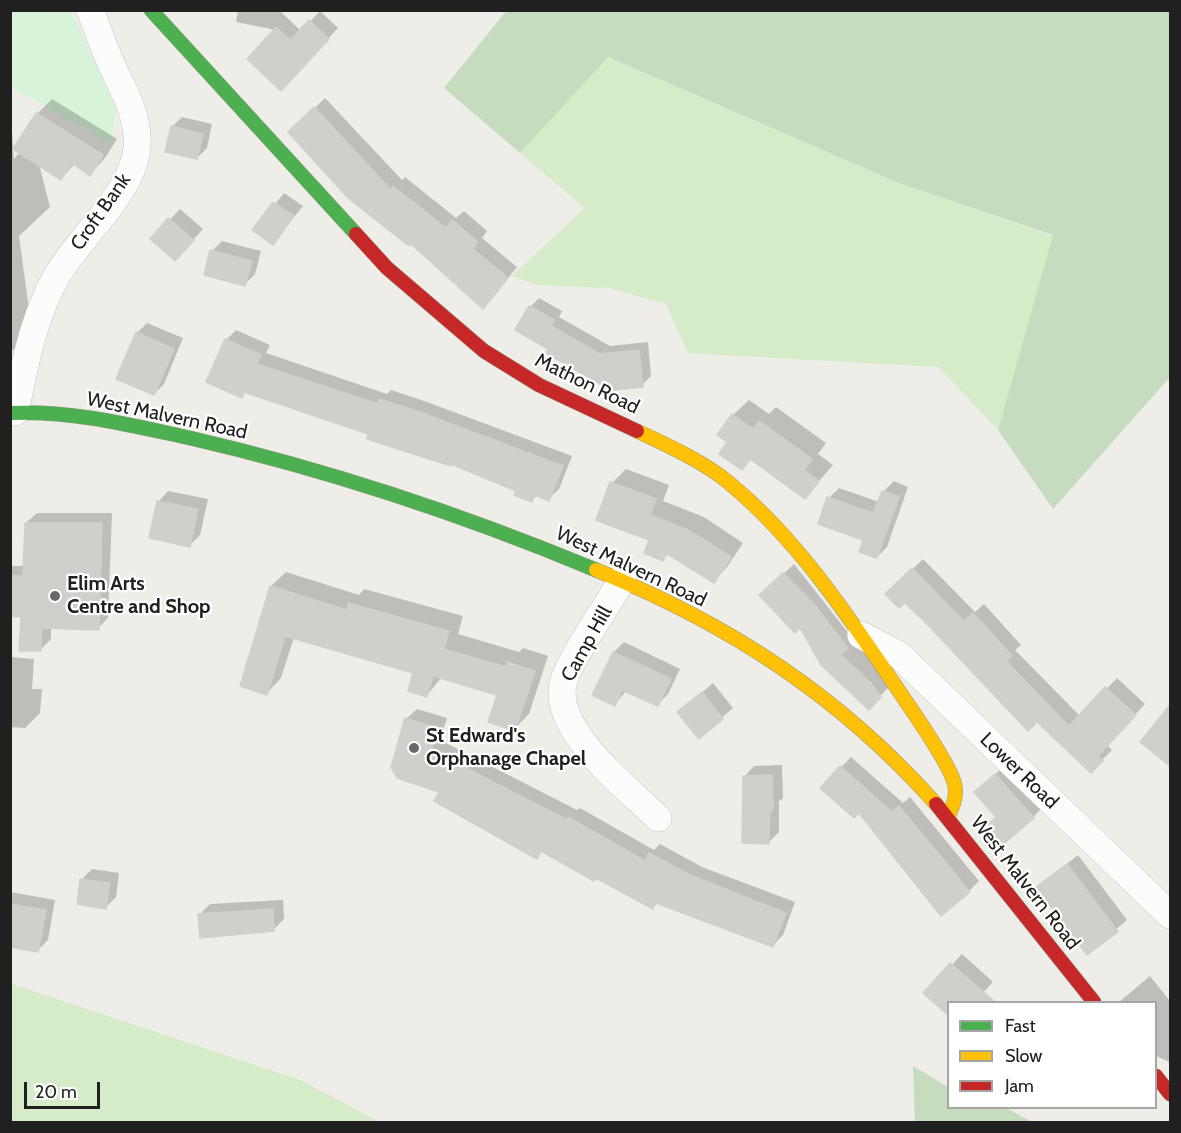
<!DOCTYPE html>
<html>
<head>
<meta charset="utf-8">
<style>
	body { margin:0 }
	#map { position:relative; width:1181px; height:1133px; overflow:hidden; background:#eeede8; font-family:Cabin,sans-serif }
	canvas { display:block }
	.frame { position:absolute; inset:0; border:12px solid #202020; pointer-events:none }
	.legend { position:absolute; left:947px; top:1001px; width:210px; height:108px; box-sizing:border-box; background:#fff; border:2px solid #a6a6a6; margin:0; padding:8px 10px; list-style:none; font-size:18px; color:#202020 }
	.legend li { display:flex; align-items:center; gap:12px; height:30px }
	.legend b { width:30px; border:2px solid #a6a6a6 }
	.scale { position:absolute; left:24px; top:1082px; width:76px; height:27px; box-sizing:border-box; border:3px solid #202020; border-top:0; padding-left:8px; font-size:18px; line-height:21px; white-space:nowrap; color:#202020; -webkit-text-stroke:4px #fff; paint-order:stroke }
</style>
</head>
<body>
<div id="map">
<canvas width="1181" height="1133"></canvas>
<div class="frame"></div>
<ul class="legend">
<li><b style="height:8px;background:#4caf50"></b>Fast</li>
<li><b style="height:8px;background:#ffc107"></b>Slow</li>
<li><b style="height:8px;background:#c62828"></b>Jam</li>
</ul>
<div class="scale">20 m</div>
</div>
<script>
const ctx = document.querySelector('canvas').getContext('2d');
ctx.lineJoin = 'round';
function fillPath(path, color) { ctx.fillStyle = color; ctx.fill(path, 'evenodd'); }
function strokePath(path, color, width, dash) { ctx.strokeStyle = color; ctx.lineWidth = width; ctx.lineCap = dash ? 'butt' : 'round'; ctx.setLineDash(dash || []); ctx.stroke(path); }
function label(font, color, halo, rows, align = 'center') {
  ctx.font = font + ' Cabin,sans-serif'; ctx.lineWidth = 4.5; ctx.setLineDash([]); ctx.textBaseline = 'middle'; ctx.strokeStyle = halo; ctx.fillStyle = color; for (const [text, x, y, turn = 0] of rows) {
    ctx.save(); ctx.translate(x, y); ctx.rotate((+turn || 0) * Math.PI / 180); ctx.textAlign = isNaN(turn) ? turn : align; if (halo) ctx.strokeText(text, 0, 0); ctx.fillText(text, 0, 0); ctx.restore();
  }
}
const grass = new Path2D(`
	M607 57 899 183 1053 236 998 430 939 367 688 353 666 304 609 288 537 285 512 276 585 208 520 153Z
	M11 984 298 1079 380 1122H11Z`);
const forest = new Path2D(`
	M507 10 1170 11V377L1053 509 998 430 1053 235 899 183 608 57 520 153 444 88Z
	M913 1066 948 1087V1108H1006L1032 1122H915Z`);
const park = new Path2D(`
	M11 10 71 11 116 109 111 144 11 87Z`);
const shadow = new Path2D(`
	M238 10H279L301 31 320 11 338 28 291 79 276 30 236 22Z
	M325 98 402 180 405 177 456 218 464 211 487 231 482 238 517 267 493 297 300 122Z
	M52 99 117 139 105 158 90 174 75 164 61 178 39 164 50 207 19 236 32 331 10 353V104L14 159 20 152 37 114Z
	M182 117 212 124 207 148 197 158 172 127Z
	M284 193 303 206 273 243 254 230Z
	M180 209 203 229 185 249 152 239Z
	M222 241 261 251 255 274 245 284 212 251Z
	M539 298 562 311 559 317 610 346 648 342 651 376 642 385 603 384 550 349 530 307Z
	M147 323 183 338 164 384 154 394 137 333Z
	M236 330 270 345 266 353 387 394 391 390 427 402 572 456 559 489 548 499 538 494 532 500 517 490 452 462 370 433 247 391 241 396 226 340Z
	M749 400 769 414 776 407 826 443 818 454 833 465 805 497 751 459 742 468 729 442 733 415Z
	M626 469 669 485 663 501 704 517 743 543 727 567 713 581 669 553 663 559 612 483Z
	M894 481 908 487 887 547 877 557 829 498 839 488 879 502 883 492Z
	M168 491 208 499 200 535 190 545 158 502Z
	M37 513H112L108 618 98 628 51 627V639L41 649 22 615H10V566H25L26 523Z
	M923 559 975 612 984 604 1021 645 1015 650 1080 716 1117 678 1145 704 1107 745 1112 750 1091 771 905 601 887 594Z
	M794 564 890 686 879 697 800 626 761 595Z
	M286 572 359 595 364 589 463 616 458 634 519 652 523 648 548 656 529 714 514 729 498 694 442 677 427 695 415 672 294 637 281 678 267 693 271 586Z
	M624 642 680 669 668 694 658 705 627 690 615 704 594 694 614 652Z
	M10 657 34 659 32 689H42L40 713 25 728 10 727Z
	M713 683 733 708 699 737 679 712Z
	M1170 708V765L1142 742Z
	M417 709 447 718 440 740 577 810 580 808 654 850 660 844 702 867 795 902 783 935 773 945 658 902 653 907 543 851 536 857 441 791 406 719Z
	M851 757 903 803 910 797 979 881 969 891 859 811 822 788Z
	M782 765 783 798 779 801V832L769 842 744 777 754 766Z
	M1006 765 1043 807 1033 817 997 816 986 782Z
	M1078 855 1127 920 1088 953 1038 887Z
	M92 869 119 873 116 897 106 907 78 903 82 879Z
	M10 892 55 900 48 940 37 951 10 946Z
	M283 900 284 919 274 929 200 914 210 904Z
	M962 954 993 982 974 1002H948V1013L926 993Z
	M1150 976 1170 1001V1062L1156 1056V1002H1119Z`);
const building = new Path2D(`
	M309 20 329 39 281 91 247 59 276 27 290 40Z
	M314 107 391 190 393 186 446 228 452 220 478 242 473 249 508 278 483 309 411 244 409 246 348 198 288 132Z
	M36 113 103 155 90 176 72 163 61 180 13 149Z
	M171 126 203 134 197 159 165 152Z
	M273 202 294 216 273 245 252 230Z
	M168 218 194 240 175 261 150 239Z
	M210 250 252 261 245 286 204 275Z
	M529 306 554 320 551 326 600 354 639 350 643 387 603 391 602 385 546 353 548 349 515 330Z
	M136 332 174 349 154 395 116 379Z
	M225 339 261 355 257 364 378 404 379 399 417 411 563 466 549 501 535 495 532 502 514 495 516 491 451 464V466L367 439 368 434 244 392 242 398 206 382Z
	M732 414 753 429 759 421 812 459 804 470 819 481 805 499 750 459 742 470 719 454 727 442 717 435Z
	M610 482 656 499 650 515 690 531 731 557 714 583 666 553 663 561 644 553 649 540 596 520Z
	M882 491 899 497 877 558 859 552 863 540 818 524 827 497 873 513Z
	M157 501 198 509 190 547 149 538Z
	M25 523H102L99 630 42 628 41 651H19L21 617 10 616V576H23Z
	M912 568 964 621 973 613 1012 656 1006 661 1069 726 1105 687 1136 715 1098 756 1103 761 1091 773 1037 722 1028 731 927 624 905 603 899 608 885 594Z
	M783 573 814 604 846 646 848 649 840 654 871 683 881 697 869 710 821 665 800 628 795 633 759 595Z
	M270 586 347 610 348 603 449 631 444 649 506 667 507 662 535 671 515 731 488 722 497 695 433 676 427 697 408 691 413 673 285 636 267 695 240 686Z
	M613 652 671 679 658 706 622 690 615 706 592 695Z
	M702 692 723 719 699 739 677 712Z
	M1170 705V766L1140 742Z
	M405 718 437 728 431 750 567 820 568 817 645 861 649 853 692 876 786 913 773 947 656 903 653 909 596 878 594 881 541 851 537 859 434 801 439 792 397 778 391 767Z
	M840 766 892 812 899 806 970 892 941 916 859 813 854 818 820 788Z
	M995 774 1034 818 998 849 982 829 996 817 974 792Z
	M772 775 773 810H770L769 844 742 843 743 776Z
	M1067 864 1118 932 1087 955 1036 887Z
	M80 879 110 883 106 909 77 904Z
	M10 904 46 910 38 952 10 947Z
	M273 909 274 931 200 938 198 914Z
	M950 963 995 1002H948V1015L923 993Z`);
const street = new Path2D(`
	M15 412C25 364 33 317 58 274 80 236 134 192 137 147 139 118 126 95 114 70 105 51 98 30 90 10
	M622 579C605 611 580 642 566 675 543 723 626 787 658 818
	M861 635 899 655 1170 915`);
const fast = new Path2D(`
	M151 10 356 234
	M10 413C71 410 130 425 190 438 329 470 464 515 596 570`);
const slow = new Path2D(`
	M637 431C665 444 704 462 728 482 800 541 853 623 905 700 918 719 948 762 954 782 958 795 953 806 948 817
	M596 570C729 624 840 696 936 804`);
const jam = new Path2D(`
	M356 234 387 268 484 351 539 385 637 431
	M936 804 1094 1002
	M1156 1076 1170 1094`);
const markers = [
	[55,596,6,"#686866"],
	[414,748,6,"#686866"]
];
const streetNames = [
	["Croft Bank",101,212,-55],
	["Mathon Road",587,384,26],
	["West Malvern Road",167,416,12],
	["West Malvern Road",631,567,25],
	["Camp Hill",587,644,-61],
	["Lower Road",1019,771,44],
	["West Malvern Road",1025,883,52]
];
const poiNames = [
	["Elim Arts",67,584],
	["Centre and Shop",67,607],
	["St Edward's",426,736],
	["Orphanage Chapel",426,759]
];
fillPath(grass, '#d6ebc8');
fillPath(forest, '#c5dcbe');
fillPath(park, '#d7f4da');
fillPath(shadow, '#0003');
fillPath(building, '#d0cfcb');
strokePath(building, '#d1cfca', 1.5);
strokePath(street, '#c7c6c4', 28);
strokePath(fast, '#949880', 15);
strokePath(slow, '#949880', 15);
strokePath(jam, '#949880', 15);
strokePath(street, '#fcfcfc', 27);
strokePath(fast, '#4caf50', 14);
strokePath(slow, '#ffc107', 14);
strokePath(jam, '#c62828', 14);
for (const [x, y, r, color] of markers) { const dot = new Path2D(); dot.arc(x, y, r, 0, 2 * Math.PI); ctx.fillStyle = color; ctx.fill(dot); strokePath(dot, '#fff', 2); }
label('20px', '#202020', '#fff', streetNames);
label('bold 20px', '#202020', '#fff', poiNames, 'left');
</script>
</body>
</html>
